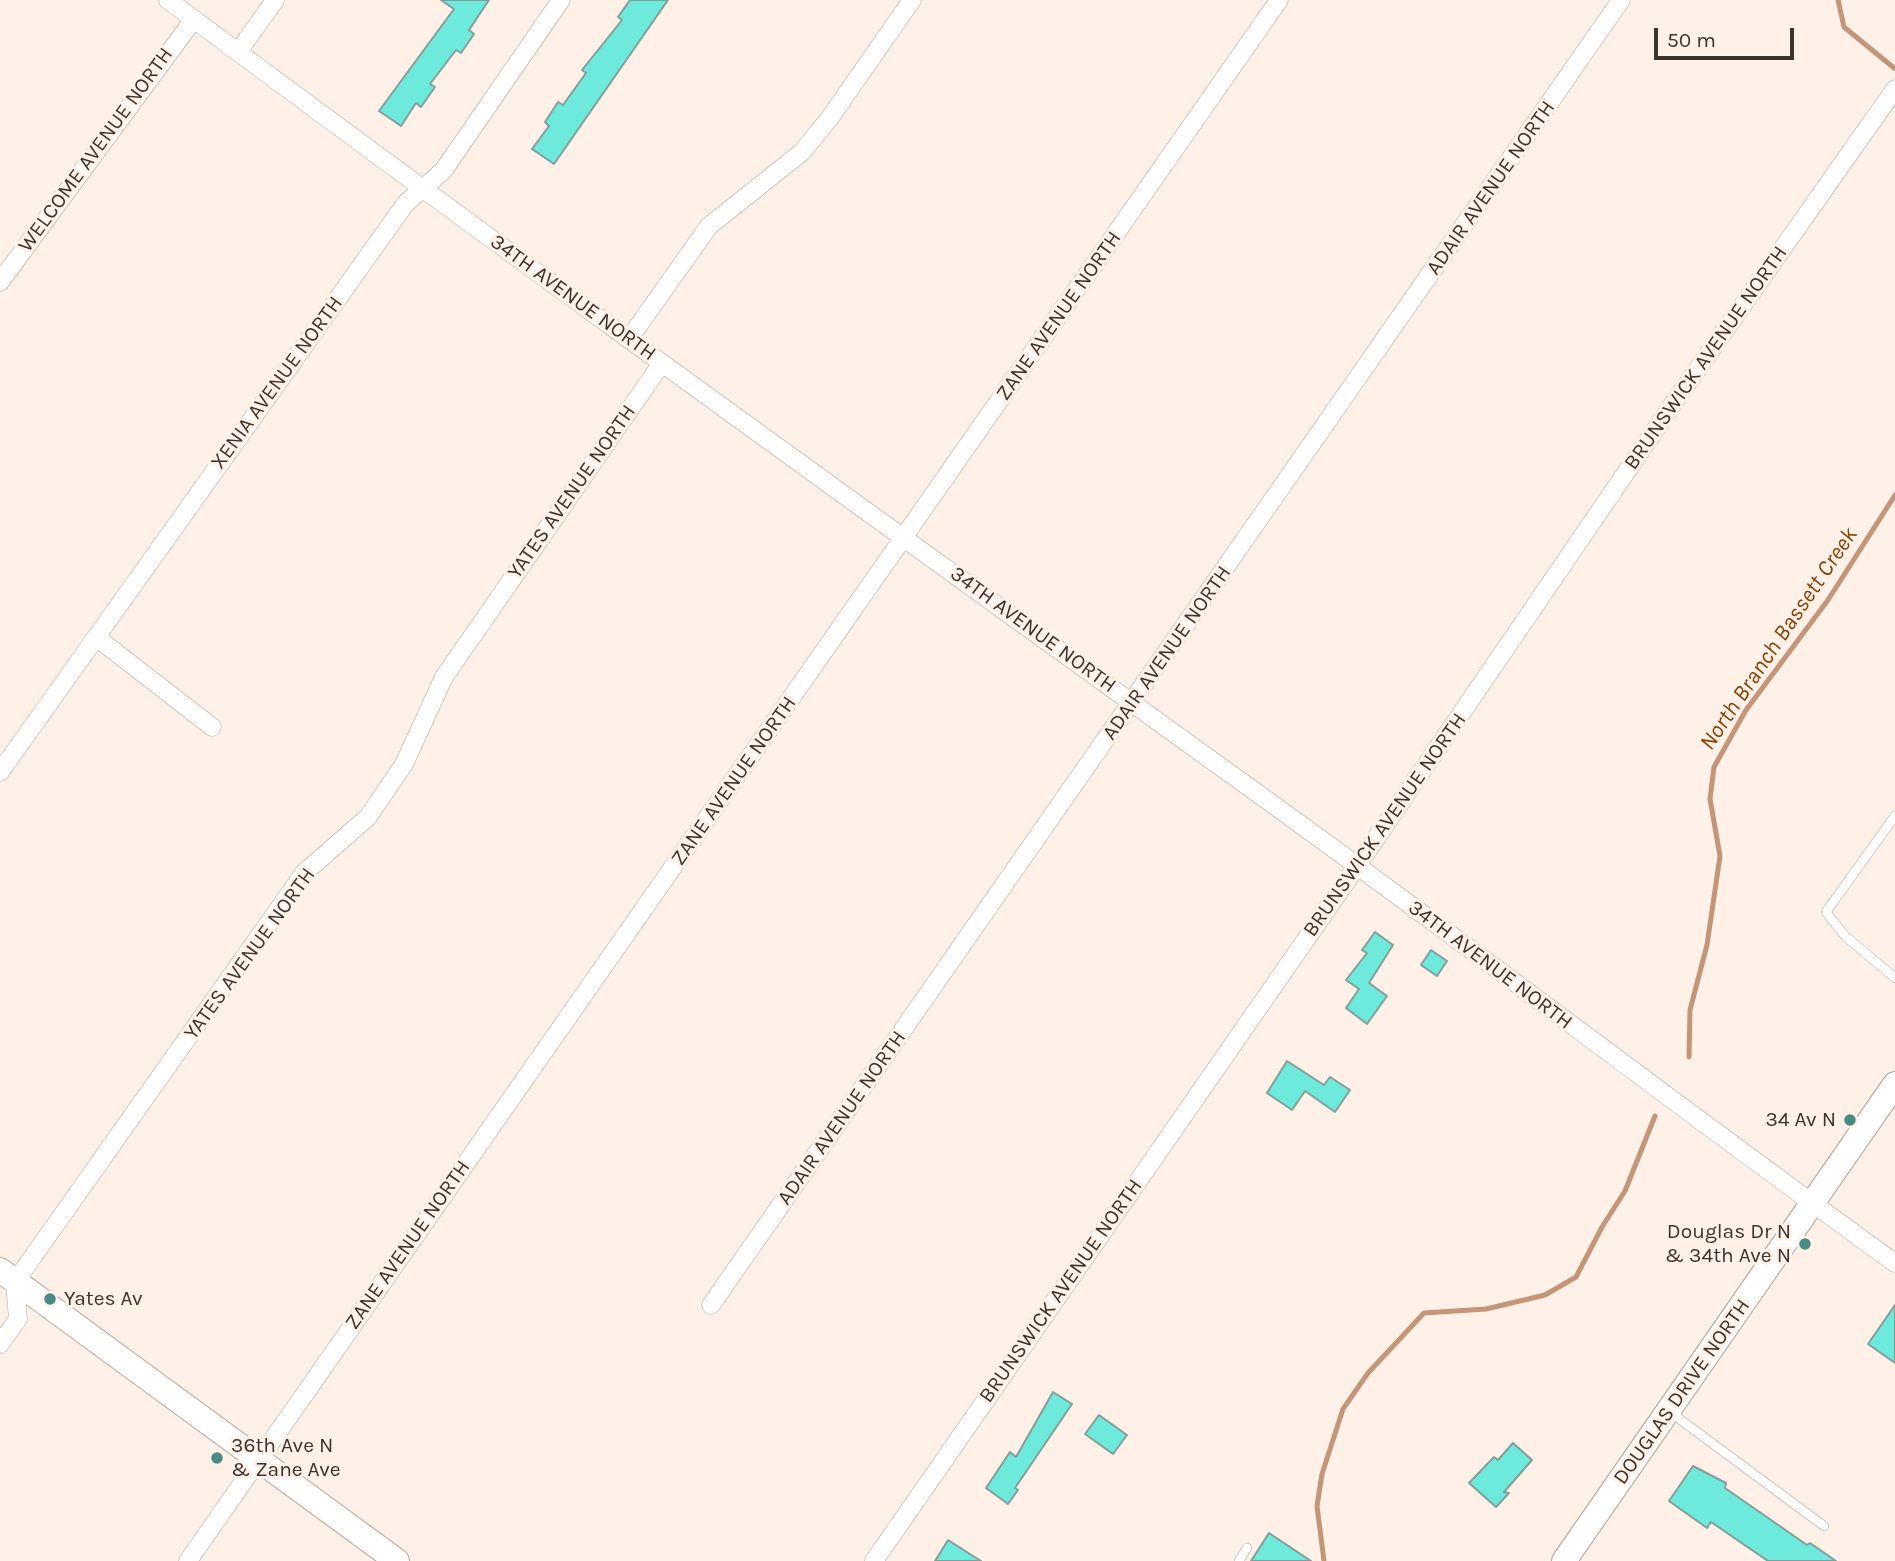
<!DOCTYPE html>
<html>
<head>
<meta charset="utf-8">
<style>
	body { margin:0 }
	#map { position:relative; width:1895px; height:1561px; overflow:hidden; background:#fff1e8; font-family:Karla,sans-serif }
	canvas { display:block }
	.scale { position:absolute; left:1654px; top:28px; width:140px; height:32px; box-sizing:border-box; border:4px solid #3c332e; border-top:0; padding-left:9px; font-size:21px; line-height:24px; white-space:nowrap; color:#3c332e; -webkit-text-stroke:5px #fff1e8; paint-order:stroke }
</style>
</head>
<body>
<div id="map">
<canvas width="1895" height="1561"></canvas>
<div class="scale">50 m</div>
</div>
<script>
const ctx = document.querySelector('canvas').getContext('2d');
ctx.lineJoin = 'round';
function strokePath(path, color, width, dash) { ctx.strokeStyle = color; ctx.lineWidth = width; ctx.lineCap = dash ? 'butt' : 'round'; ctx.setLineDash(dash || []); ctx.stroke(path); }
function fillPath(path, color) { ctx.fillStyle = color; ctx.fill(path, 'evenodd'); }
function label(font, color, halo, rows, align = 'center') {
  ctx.font = font + ' Karla,sans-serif'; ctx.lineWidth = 6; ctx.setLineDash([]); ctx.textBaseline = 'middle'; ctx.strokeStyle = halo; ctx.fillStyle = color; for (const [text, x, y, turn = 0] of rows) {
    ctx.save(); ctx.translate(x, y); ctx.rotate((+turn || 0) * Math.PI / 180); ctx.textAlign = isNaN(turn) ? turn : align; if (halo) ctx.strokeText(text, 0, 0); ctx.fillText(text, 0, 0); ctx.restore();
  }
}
const stream = new Path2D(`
	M1838 0 1844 27 1894 68
	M1689 1057 1690 1010 1707 945 1720 856 1710 799 1714 767 1746 710 1828 600 1895 495
	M1324 1561 1317 1506 1322 1474 1343 1409 1368 1373 1424 1313 1486 1309 1545 1295 1576 1277 1602 1227 1625 1191 1655 1116`);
const building = new Path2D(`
	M441 0H489L469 30 474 34 461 53 456 50 430 84 435 87 421 107 416 103 401 126 379 111 454 9Z
	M630 0H668L554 164 532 149 549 126 545 122 558 102 563 105 586 73 582 70 622 20 618 17Z
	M1375 932 1393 945 1369 983 1387 996 1367 1024 1346 1008 1359 989 1346 980 1367 953 1362 950Z
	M1431 950 1447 961 1437 976 1421 965Z
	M1287 1061 1324 1085 1330 1077 1350 1090 1335 1112 1305 1091 1292 1110 1267 1093Z
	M1895 1305V1363L1868 1344Z
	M1053 1392 1072 1404 1015 1488 1018 1490 1008 1504 986 1488 1010 1452 1016 1457Z
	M1099 1415 1127 1435 1113 1454 1085 1434Z
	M1513 1443 1532 1460 1504 1492 1509 1493 1496 1507 1469 1483 1494 1457 1498 1460Z
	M1693 1466 1726 1483 1725 1488 1807 1545 1810 1543 1836 1561H1768L1711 1522 1707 1528 1669 1501Z
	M1269 1533 1311 1561H1251Z
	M948 1540 981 1561H935Z`);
const lane = new Path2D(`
	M1895 816 1826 912 1845 936 1895 978
	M1670 1412 1824 1526
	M1239 1561 1247 1548`);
const street = new Path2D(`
	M168 0C547 283 932 558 1315 835 1509 976 1700 1123 1895 1263
	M238 52 275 0
	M0 282 194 19
	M629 339 709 226 802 152 829 119 912 0
	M96 637 212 727
	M0 772 406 203 443 171 561 0
	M711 1305 1621 0
	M0 1344 18 1319 15 1282 304 873 368 817 404 764 444 677 662 363
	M188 1561 1279 0
	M874 1561 1357 866 1668 411 1895 89`);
const secondary = new Path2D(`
	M0 1270 397 1561
	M1564 1561 1895 1084`);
const markers = [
	[1850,1120,7,"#468c84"],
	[1805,1244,7,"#468c84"],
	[50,1299,7,"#468c84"],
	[217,1458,7,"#468c84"]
];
const streetNames = [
	["WELCOME AVENUE NORTH",96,150,-54],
	["ADAIR AVENUE NORTH",1491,188,-55],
	["34TH AVENUE NORTH",573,298,36],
	["ZANE AVENUE NORTH",1059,316,-55],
	["BRUNSWICK AVENUE NORTH",1706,358,-55],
	["XENIA AVENUE NORTH",277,383,-54],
	["YATES AVENUE NORTH",572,492,-55],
	["34TH AVENUE NORTH",1033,630,36],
	["ADAIR AVENUE NORTH",1167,653,-55],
	["ZANE AVENUE NORTH",734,781,-55],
	["BRUNSWICK AVENUE NORTH",1385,825,-55],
	["YATES AVENUE NORTH",250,954,-54],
	["34TH AVENUE NORTH",1490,965,37],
	["ADAIR AVENUE NORTH",842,1118,-55],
	["ZANE AVENUE NORTH",408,1245,-55],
	["BRUNSWICK AVENUE NORTH",1061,1291,-55],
	["DOUGLAS DRIVE NORTH",1682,1392,-55]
];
const poiNames = [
	["34 Av N",1836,1120],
	["Douglas Dr N",1791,1232],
	["& 34th Ave N",1791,1256],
	["Yates Av",64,1299,"left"],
	["36th Ave N",231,1446,"left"],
	["& Zane Ave",231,1470,"left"]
];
const waterNames = [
	["North Branch Bassett Creek",1779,639,-56]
];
strokePath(stream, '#c49578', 5);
fillPath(building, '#6eeadd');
strokePath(building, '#839f9b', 2);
strokePath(lane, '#b7a194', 10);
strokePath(street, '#b7a194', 19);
strokePath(secondary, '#b7a194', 26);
strokePath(lane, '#fff', 9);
strokePath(street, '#fff', 18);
strokePath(secondary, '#fff', 24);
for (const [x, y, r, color] of markers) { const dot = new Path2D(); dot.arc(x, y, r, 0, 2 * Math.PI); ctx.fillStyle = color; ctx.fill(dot); strokePath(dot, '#fff1e8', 2.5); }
label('21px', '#3c332e', '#fff1e8', streetNames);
label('21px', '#3c332e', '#fff1e8', poiNames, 'right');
label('italic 23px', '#874204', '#fff1e8', waterNames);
</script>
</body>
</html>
